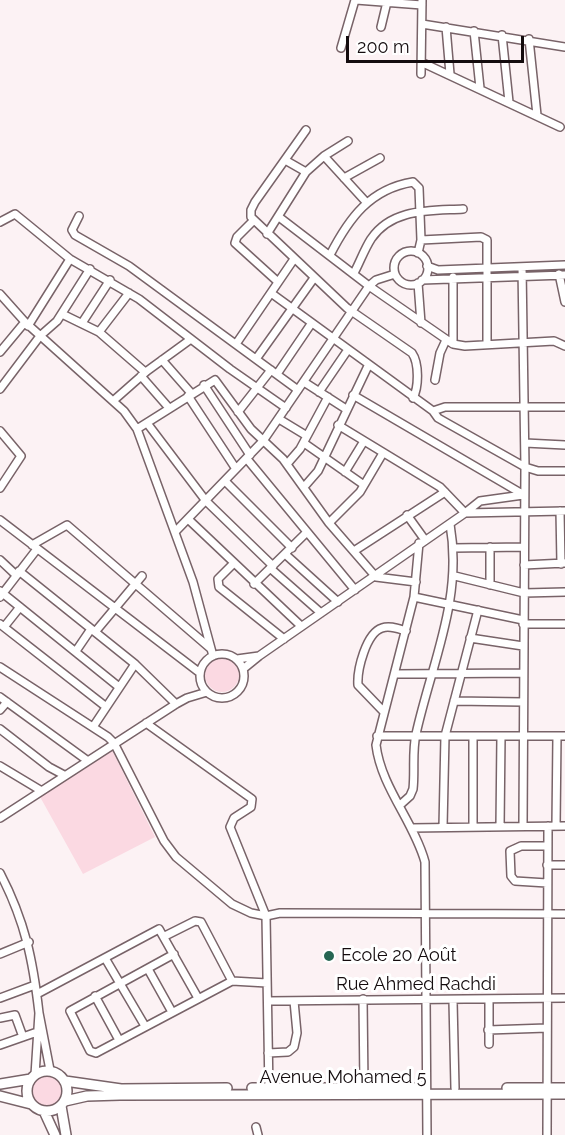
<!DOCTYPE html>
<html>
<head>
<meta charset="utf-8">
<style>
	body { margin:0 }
	#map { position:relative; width:565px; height:1135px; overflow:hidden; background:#fcf2f4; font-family:Raleway,sans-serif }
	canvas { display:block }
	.scale { position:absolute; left:346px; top:36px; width:178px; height:27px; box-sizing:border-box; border:3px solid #140c0e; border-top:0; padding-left:8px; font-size:18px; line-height:21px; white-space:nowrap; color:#140c0e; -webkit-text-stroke:4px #fff; paint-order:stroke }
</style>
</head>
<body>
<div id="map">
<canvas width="565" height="1135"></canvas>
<div class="scale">200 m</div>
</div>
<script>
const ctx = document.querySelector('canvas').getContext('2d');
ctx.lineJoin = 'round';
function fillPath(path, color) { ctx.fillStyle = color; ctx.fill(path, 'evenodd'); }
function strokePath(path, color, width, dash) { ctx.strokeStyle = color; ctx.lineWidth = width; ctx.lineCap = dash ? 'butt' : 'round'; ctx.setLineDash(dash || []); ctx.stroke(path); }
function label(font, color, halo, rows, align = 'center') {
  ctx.font = font + ' Raleway,sans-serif'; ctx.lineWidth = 6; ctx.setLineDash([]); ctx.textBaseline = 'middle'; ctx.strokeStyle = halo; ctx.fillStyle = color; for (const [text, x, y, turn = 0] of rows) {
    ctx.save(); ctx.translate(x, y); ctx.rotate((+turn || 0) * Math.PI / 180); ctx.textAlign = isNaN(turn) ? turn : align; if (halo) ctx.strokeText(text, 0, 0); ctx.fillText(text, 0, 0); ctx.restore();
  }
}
const green = new Path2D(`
	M205 675a17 17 0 1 1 34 0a17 17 0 1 1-34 0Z
	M112 750 155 837 83 874 39 795Z
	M31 1091a16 16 0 1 1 32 0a16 16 0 1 1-32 0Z`);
const minor = new Path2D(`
	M356 0 422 5
	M422 24 565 47
	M381 27 387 2
	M446 27 450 74
	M474 31 480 88
	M502 35 509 102
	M529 39 537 115
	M341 48 355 0
	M421 62 560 127
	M421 74 422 0
	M306 130 255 202 251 210V217L347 308 412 353C419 363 419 387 413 398
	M324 156 366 202
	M285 160 306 172
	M344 178 380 158
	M79 216 72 230 75 235 129 266 298 390
	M279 217 369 286 453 344 465 346 554 341 565 346
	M254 220 237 237 235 243 278 282
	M0 222 15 214 70 259 139 299 230 369 286 408
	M267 234 306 172 324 156 348 141
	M421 240 481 237 487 240V344
	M394 268a17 17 0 1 1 34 0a17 17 0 1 1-34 0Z
	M330 255C349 218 370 189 413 182L419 188 421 240 418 253
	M427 266 438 270 565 265
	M522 267 525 467 523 826
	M354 273C360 262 364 250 371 239 392 208 430 211 463 209
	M559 274 565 302
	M422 280 565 275
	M418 283 421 323
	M271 293 433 411
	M0 294 25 322 124 411 137 429 193 582 213 656
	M62 314 99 332 145 372
	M82 323 110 280
	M28 326 70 259
	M99 332 129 293
	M236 344 294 259
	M453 344V277
	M0 352 25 322
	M256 359 314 278
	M162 360 191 393
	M277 374 311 324
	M141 376 169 408
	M435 380 440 353 446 340
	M304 382 346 409
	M204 385 250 455
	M0 389 40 336 57 321 90 269
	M319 392 347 351
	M353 395 524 495
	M188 396 236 469
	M113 401 147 371 191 339
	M565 407H445L433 411 438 418 525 467 538 471H565
	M238 412 271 370
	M279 419 307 436
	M147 423 206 501 273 566
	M137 429 215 380 251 429 283 459 329 523 376 577 416 582
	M0 431 21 456 0 488
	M304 443 364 485
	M525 443 565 445
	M247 459 355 590
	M287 464 300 449 328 397
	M345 472 364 441
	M225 481 292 548
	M304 487 318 471 368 366
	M560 511 561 564
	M465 513 565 511
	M465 513 480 501 523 495
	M407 515 425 540
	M188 519 301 626
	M0 520 200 673
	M329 523 360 492 383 453
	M175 532 263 441 369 286 376 280 395 274
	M419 543 414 597 376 745C381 787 414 822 425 862L427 1135
	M32 545 67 525 210 648
	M454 548 524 547
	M354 551 445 492
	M285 554 338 602
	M0 560 16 575
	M234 563 218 579 219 587 284 639
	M524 565 565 563
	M270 568 321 613
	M19 571 135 664 176 704
	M455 576 524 593 565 592
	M254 584 307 532
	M490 585V547
	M0 591 119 687
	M0 597 37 549
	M414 597 523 620
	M0 624 105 706
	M523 624H565
	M4 627 20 607
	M95 632 142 576
	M470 638 523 646
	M76 651 91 629
	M200 676a22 22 0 1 1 44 0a22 22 0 1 1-44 0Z
	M259 656 465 513 440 487 338 425
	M237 659 259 656 243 669
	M0 667 108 737 114 743 164 841 176 857 232 904 251 913 266 916 280 913 565 914
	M396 674 523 673
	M0 697 88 761
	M454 701 523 702
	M0 710 7 702
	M384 712 358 685C357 670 366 633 382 628 390 625 399 629 406 631
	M146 723 252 799 251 807 234 818 230 827 266 916 269 1092
	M93 727 135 664
	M0 729 49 767 64 775
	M377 736H565
	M0 766 40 790
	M400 805 410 796 413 789C415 771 412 752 416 734 432 662 463 599 450 524
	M0 818 176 704 187 698 207 692
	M556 826 557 736
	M443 827 445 736 478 610
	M473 827V736
	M500 827 501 736
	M411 828 565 826
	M547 865H565
	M0 873C25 921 33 960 39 1013
	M547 883 515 881 511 876 510 851 521 846H548
	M165 936 195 921 201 922 232 981 267 983
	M0 954 29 942
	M174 954 70 1011 90 1051 96 1053 232 981
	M105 958 145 1026
	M148 969 172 1012
	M37 994 159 929 198 998
	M95 996 119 1040
	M0 998 35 985
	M363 999 364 1087
	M268 1001 565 998
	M453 1001 455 1088
	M0 1018 15 1015 23 1037
	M488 1030 547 1028
	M489 1044V1000
	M0 1045 40 1031
	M268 1053 288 1052 294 1047 297 1033 294 1001
	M35 1075 39 1013 50 1070
	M256 1127 258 1135
	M547 1135 548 826`);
const major = new Path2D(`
	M27 1091a20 20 0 1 1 40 0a20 20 0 1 1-40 0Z
	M65 1081 121 1089 227 1088
	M0 1084 31 1079
	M252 1088H422
	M507 1088H565
	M0 1096 31 1104
	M65 1101 87 1096 120 1095 565 1094
	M61 1106 66 1135
	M44 1111 55 1135`);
const markers = [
	[329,956,6,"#276653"]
];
const poiNames = [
	["Ecole 20 Août",341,956]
];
const streetNames = [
	["Rue Ahmed Rachdi",416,985],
	["Avenue Mohamed 5",343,1078]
];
fillPath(green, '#fbd9e2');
strokePath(minor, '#786368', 10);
strokePath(major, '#786368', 12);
strokePath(minor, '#fff', 7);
strokePath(major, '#fff', 9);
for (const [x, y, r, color] of markers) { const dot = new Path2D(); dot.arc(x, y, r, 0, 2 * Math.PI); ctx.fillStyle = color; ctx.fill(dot); strokePath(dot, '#fff', 2); }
label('18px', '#140c0e', '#fff', poiNames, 'left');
label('18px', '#140c0e', '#fff', streetNames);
</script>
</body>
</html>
